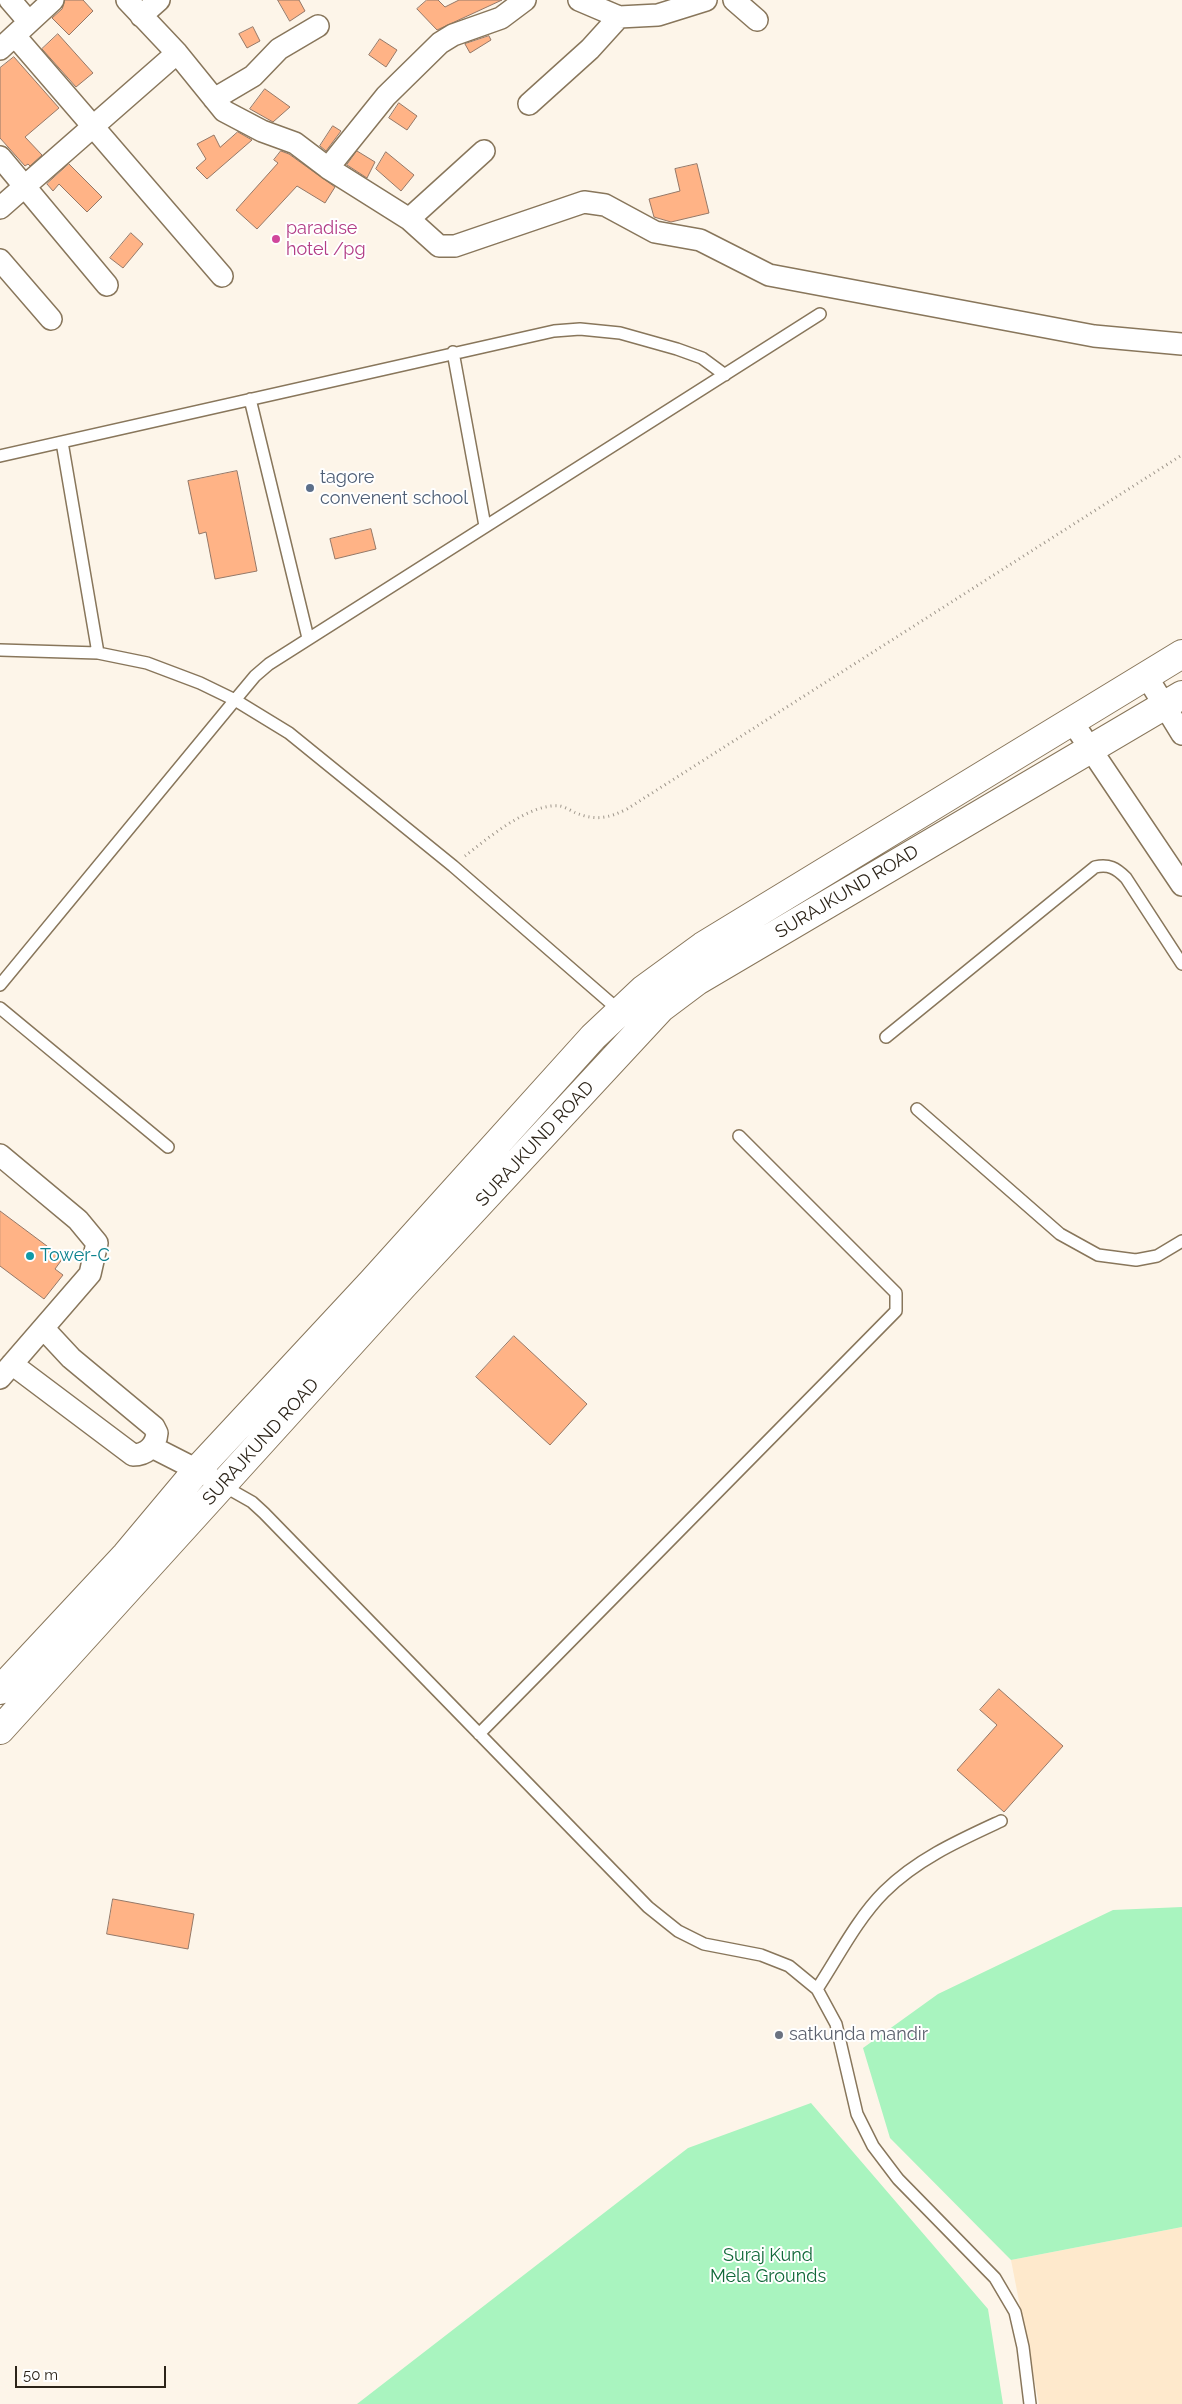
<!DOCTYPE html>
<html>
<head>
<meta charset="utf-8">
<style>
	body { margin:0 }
	#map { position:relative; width:1182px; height:2404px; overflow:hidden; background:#fdf5e9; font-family:Raleway,sans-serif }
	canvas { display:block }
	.scale { position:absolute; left:15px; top:2366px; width:151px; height:22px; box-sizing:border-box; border:2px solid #2c2419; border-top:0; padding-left:6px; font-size:15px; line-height:18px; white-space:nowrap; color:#2c2419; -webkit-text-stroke:4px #fff; paint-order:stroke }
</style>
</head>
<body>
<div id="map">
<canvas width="1182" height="2404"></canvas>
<div class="scale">50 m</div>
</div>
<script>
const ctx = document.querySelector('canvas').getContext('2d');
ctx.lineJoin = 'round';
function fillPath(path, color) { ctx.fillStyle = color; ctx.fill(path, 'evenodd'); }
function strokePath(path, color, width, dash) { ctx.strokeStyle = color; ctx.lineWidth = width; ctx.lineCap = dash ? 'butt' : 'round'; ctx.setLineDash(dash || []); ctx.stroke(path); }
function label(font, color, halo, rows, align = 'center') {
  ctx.font = font + ' Raleway,sans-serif'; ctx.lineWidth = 4; ctx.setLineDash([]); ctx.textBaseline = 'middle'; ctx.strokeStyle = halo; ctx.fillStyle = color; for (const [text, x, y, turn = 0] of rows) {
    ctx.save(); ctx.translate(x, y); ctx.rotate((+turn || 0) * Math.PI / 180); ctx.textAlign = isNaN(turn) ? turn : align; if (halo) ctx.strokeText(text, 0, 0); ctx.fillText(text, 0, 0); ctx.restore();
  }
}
const built = new Path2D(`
	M1182 2227V2404H1039L1011 2260Z`);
const green = new Path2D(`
	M1182 1907V2227L1011 2260 890 2138 863 2048 938 1994 1113 1910Z
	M811 2103 988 2309 1003 2404H357L688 2148Z`);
const building = new Path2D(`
	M65 0H83L93 11 69 35 52 18 62 9Z
	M278 0H299L305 11 290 21Z
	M427 0H438L445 7 459 0H502L437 30 417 9Z
	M253 27 260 41 247 48 239 34Z
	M58 34 93 73 76 87 42 49Z
	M489 36 491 40 470 53 465 44Z
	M380 39 397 50 386 67 369 55Z
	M14 57 59 108 25 137 42 155 30 166 28 164 25 166 0 138V68Z
	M265 89 290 107 273 122 250 109Z
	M399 103 417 116 407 130 389 118Z
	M333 126 341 131 326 151 320 146Z
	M238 132 252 140 207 179 196 168 206 159 197 144 214 135 220 147Z
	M281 151 289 154 335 187 325 203 297 186 257 229 236 210 278 163 274 160Z
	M357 151 375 162 367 178 347 165Z
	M386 152 414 175 401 191 376 169Z
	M69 164 102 197 87 212 59 184 53 191 47 184Z
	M697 164 709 213 671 222 654 217 649 199 680 191 675 169Z
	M131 233 143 244 123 268 110 258Z
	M237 471 257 571 215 579 206 532 199 534 188 481Z
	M371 529 376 549 335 559 330 539Z
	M0 1211 63 1258 55 1269 63 1275 44 1299 0 1266Z
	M514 1336 587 1404 550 1445 476 1377Z
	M999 1689 1063 1746 1004 1812 957 1770 997 1725 980 1710Z
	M113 1899 194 1914 188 1949 107 1934Z`);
const path = new Path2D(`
	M465 856C487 839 529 803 559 806 564 806 571 811 576 813 596 821 609 818 627 809L1182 455`);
const lane = new Path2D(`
	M453 352 485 526
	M250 399 308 638
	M62 442 98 653
	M0 456 554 331 580 329 620 333 677 349 702 358 725 375
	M0 650 98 653 147 663 200 683 235 700 289 733 453 866 621 1012
	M0 985 235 700 255 676 269 664 820 314
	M0 1008 168 1147
	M886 1037 1095 867C1109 864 1116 868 1126 878L1182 964
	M917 1109 1060 1234 1098 1255 1136 1260 1157 1256 1182 1241
	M222 1485 252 1502 264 1513 648 1907 678 1931 704 1944 761 1955 789 1966 817 1989 836 2024 857 2114 873 2146 898 2179 995 2278 1015 2312 1023 2347 1030 2404
	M479 1734 896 1311V1293L739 1136
	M817 1989C838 1957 857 1919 884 1892 917 1859 960 1840 1001 1821`);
const street = new Path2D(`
	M10 0 29 22
	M127 0 177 53 224 111 262 131 295 143 328 168 409 219 439 246H455L584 202 605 205 655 232 700 240 769 275 1094 336 1182 344
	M579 0 619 17 658 15 706 0
	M734 0 757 20
	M141 16 159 0
	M15 36 222 276
	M0 49 53 0
	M214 99 253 76 279 49 318 26
	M529 104 590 49 619 17
	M0 157 107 285
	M328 168 386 96 440 43 453 35 501 18 525 0
	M0 208 177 53
	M409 219 484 151
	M0 260 51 319
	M1147 677 1182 734
	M1071 720 1182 885
	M0 1155 78 1220 97 1243 90 1274 0 1378
	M12 1364 133 1455C146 1455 156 1446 157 1433L154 1427 71 1358 44 1329
	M152 1447 209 1476`);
const secondary = new Path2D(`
	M0 1690 126 1555 198 1469 372 1282 593 1037 644 989 703 946 1182 654
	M0 1730 402 1287 661 1008 697 981 1182 695`);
const markers = [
	[276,239,5,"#d1479c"],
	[310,488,5,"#5c6f8a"],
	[30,1256,5,"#0f9aa8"],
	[779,2035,5,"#6b7280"]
];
const hotelNames = [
	["paradise",286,229],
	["hotel /pg",286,250]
];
const serviceNames = [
	["tagore",320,478],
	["convenent school",320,499]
];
const streetNames = [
	["SURAJKUND ROAD",847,892,-31],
	["SURAJKUND ROAD",535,1144,-47],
	["SURAJKUND ROAD",261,1442,-48]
];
const cultureNames = [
	["Tower-C",40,1256]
];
const worshipNames = [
	["satkunda mandir",789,2035]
];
const parkNames = [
	["Suraj Kund",768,2256],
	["Mela Grounds",768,2277]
];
fillPath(built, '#fee9cc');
fillPath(green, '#a9f4bf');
fillPath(building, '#ffb386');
strokePath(building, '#957867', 1);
strokePath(lane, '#88765b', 14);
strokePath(street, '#88765b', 24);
strokePath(secondary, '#88765b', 30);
strokePath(path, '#9e968b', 3, [1, 4]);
strokePath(lane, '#fff', 11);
strokePath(street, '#fff', 21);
strokePath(secondary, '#fff', 28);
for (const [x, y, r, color] of markers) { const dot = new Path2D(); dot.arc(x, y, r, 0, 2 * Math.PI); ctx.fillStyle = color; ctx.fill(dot); strokePath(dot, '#fff', 2); }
label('18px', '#b23c85', '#fff', hotelNames, 'left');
label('18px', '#4e5e75', '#fff', serviceNames, 'left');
label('18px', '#2c2419', '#fff', streetNames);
label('18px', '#0d838f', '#fff', cultureNames, 'left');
label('18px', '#5b616d', '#fff', worshipNames, 'left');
label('18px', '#106838', '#fff', parkNames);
</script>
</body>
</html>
